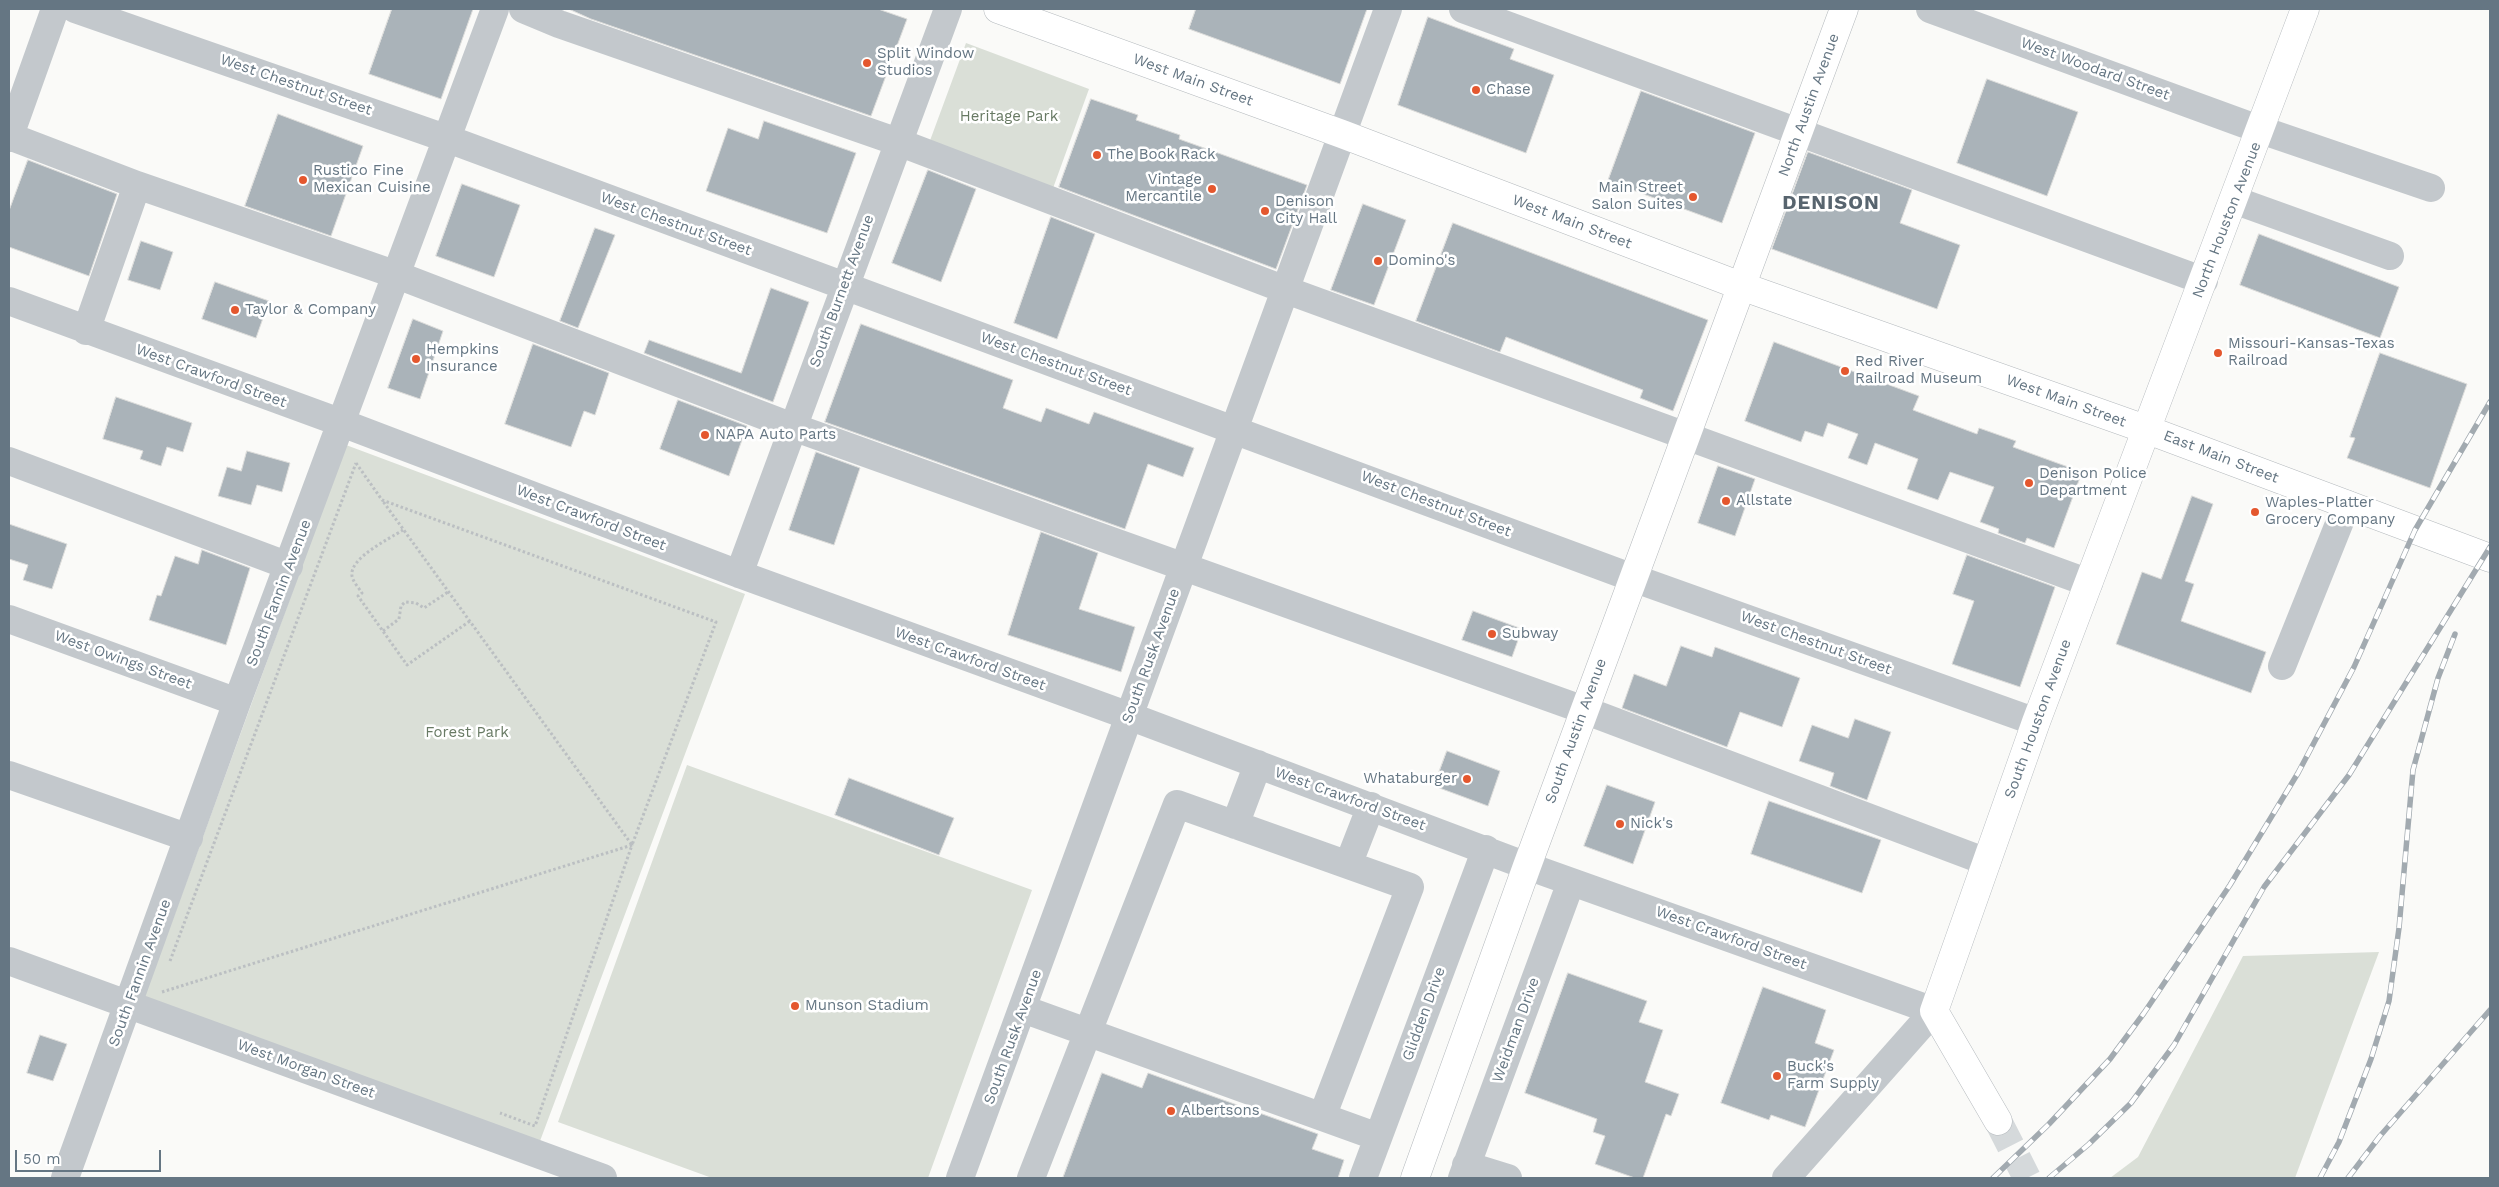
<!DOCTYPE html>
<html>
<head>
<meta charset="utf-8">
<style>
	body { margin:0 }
	#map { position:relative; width:2499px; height:1187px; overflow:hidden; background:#fafaf8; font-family:"Work Sans",sans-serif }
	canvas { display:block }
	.frame { position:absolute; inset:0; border:10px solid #657683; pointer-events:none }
	.scale { position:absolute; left:15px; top:1150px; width:146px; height:22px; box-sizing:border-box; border:2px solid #657683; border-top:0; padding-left:6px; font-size:15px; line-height:18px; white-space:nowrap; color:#657683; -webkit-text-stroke:4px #fff; paint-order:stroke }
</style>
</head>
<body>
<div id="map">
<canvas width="2499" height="1187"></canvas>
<div class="frame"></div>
<div class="scale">50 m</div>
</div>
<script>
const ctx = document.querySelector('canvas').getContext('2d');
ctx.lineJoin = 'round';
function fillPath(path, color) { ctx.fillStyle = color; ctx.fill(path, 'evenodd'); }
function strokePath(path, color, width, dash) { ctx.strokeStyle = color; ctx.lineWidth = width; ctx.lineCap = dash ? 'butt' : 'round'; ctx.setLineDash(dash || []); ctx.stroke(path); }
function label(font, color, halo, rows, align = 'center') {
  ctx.font = font + ' "Work Sans",sans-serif'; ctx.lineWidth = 5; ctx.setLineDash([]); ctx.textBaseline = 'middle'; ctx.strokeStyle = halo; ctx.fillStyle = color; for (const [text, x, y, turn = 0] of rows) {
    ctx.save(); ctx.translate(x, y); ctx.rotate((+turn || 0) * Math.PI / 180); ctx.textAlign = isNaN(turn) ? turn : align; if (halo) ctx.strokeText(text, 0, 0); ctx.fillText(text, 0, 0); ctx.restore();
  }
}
const green = new Path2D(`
	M966 43 1089 89 1052 191 928 146Z
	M346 445 745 594 540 1141 144 998Z
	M687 765 1032 890 928 1178H712L558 1122Z
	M2379 952 2295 1178H2110L2138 1157 2243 956Z`);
const building = new Path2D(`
	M392 9H473L441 99 369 74Z
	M569 9H878L907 19 871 116 591 19Z
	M1196 9H1367L1340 84 1189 29Z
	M1428 17 1514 49 1510 59 1554 75 1526 153 1398 105Z
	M1987 79 2078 112 2047 196 1957 163Z
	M1641 91 1755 133 1722 223 1608 181Z
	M1091 99 1138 115 1136 120 1180 135 1179 139 1307 185 1276 269 1059 187Z
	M278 114 363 146 331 236 245 206Z
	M764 121 856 153 827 233 706 191 728 128 758 139Z
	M1808 152 1912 190 1900 223 1960 245 1937 309 1772 249Z
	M28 160 117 194 89 276 9 247V211Z
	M928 170 976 189 941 282 892 263Z
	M462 184 520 205 494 277 436 256Z
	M1363 204 1406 220 1374 305 1331 290Z
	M1051 217 1095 234 1057 339 1014 323Z
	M1453 223 1708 320 1673 411 1640 398 1643 390 1506 337 1500 352 1416 321Z
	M595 228 615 235 578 328 560 321Z
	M2259 234 2399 287 2380 338 2240 285Z
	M141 241 173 252 160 290 128 280Z
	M215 282 269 301 256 338 202 319Z
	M771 288 809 302 773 402 644 353 649 340 741 373Z
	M413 319 443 331 420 399 388 388Z
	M861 324 1013 380 1003 408 1041 422 1046 408 1089 424 1094 412 1194 448 1183 477 1148 464 1125 529 825 422Z
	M1774 342 1919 396 1913 410 1977 434 1979 428 2016 441 2013 447 2082 472 2054 548 2027 538 2025 543 1998 533 1999 529 1980 522 1994 487 1950 472 1938 500 1907 489 1918 459 1875 443 1867 465 1848 458 1858 434 1828 423 1823 437 1805 431 1801 442 1745 421Z
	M533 344 609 373 595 415 584 411 571 447 505 424Z
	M2380 353 2467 384 2430 488 2347 458 2355 438 2350 437Z
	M116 397 192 423 183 452 167 447 161 466 140 459 143 451 103 439Z
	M678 400 747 426 729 476 660 449Z
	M247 451 290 463 282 492 257 485 251 505 218 496 227 467 241 471Z
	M816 452 860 468 834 545 789 530Z
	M1718 466 1755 479 1735 536 1698 523Z
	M2192 496 2213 504 2185 581 2194 584 2181 621 2266 652 2251 693 2116 644 2142 572 2161 579Z
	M9 524 67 544 52 589 23 580 28 565 9 559Z
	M1041 532 1098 553 1079 609 1135 627 1121 672 1008 635Z
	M202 550 250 568 226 645 149 620 157 595 161 596 175 556 198 564Z
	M1967 555 2055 587 2020 687 1952 664 1974 601 1953 594Z
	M1473 611 1522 629 1512 657 1462 640Z
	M1681 646 1712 657 1715 647 1800 678 1782 727 1740 712 1727 747 1622 708 1634 674 1666 686Z
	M1855 719 1891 732 1867 800 1830 786 1834 773 1799 761 1812 725 1848 738Z
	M1447 751 1500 771 1488 806 1434 786Z
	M849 778 954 818 939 855 835 815Z
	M1607 785 1655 802 1633 864 1584 846Z
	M1769 801 1881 840 1862 893 1751 854Z
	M1568 973 1647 1001 1639 1022 1663 1030 1645 1082 1679 1094 1671 1116 1666 1114 1643 1178H1635L1595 1164 1605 1136 1593 1132 1597 1119 1525 1093Z
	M1763 987 1826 1010 1815 1043 1834 1050 1805 1127 1771 1115 1769 1120 1721 1103Z
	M40 1035 67 1044 53 1081 27 1073Z
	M1102 1073 1142 1088 1148 1073 1318 1134 1312 1149 1344 1160 1338 1178H1063Z`);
const majorTunnel = new Path2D(`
	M1998 1121 2027 1178`);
const path = new Path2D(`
	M356 463 382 500 716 622 632 845 382 500
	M403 530C389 539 349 558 352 576 353 582 359 588 362 593L358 596 407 665 470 621
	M383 631 399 619 401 606 405 602 416 603 424 608 448 592
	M170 961 356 463
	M162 992 632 845 535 1126 500 1113`);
const minor = new Path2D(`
	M75 9 448 139 1633 578 2036 722
	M523 9 559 24 898 142 1286 290 2089 583
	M1463 9 2204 281
	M1930 9 2261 130 2431 188
	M9 136 137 185
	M9 138 55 9
	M2234 200 2390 256
	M9 301 342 423 739 574 1129 716 1527 866 1934 1011 1786 1178
	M86 331 137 185 397 275 793 427 1584 710 1987 862
	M9 461 289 566
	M739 574 948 9
	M9 619 237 702
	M2282 666 2347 504
	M9 775 189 838
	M1235 825 1258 764
	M1348 865 1371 806
	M9 961 603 1178
	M1023 1009 1378 1137
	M1466 1165 1508 1178
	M65 1178 237 702 495 9
	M960 1178 1388 9
	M1031 1178 1177 804 1410 887 1322 1117
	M1363 1178 1486 849
	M1462 1178 1571 882`);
const major = new Path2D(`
	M998 9 1342 134 1741 286 2148 430 2490 558
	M1998 1121 1934 1011 2036 722 2305 9`);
const highway = new Path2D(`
	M1415 1178 1527 866 1844 9`);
const rail = new Path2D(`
	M1993 1178 2049 1124 2110 1059 2144 1013 2230 885 2298 773 2354 667 2415 530 2490 402
	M2049 1178 2089 1144 2131 1103 2174 1045 2264 887 2349 775 2490 547
	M2320 1178 2339 1142 2371 1059 2389 1001 2399 928 2413 770 2438 678 2455 634
	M2348 1178 2380 1136 2490 1010`);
const markers = [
	[867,63,5,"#e4572e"],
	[1476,90,5,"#e4572e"],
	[1097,155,5,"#e4572e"],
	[303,180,5,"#e4572e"],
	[1212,189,5,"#e4572e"],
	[1693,197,5,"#e4572e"],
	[1265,211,5,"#e4572e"],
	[1378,261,5,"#e4572e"],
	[235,310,5,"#e4572e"],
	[2218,353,5,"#e4572e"],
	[416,359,5,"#e4572e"],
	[1845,371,5,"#e4572e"],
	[705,435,5,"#e4572e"],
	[2029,483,5,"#e4572e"],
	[1726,501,5,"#e4572e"],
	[2255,512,5,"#e4572e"],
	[1492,634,5,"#e4572e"],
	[1467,779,5,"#e4572e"],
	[1620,824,5,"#e4572e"],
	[795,1006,5,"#e4572e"],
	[1777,1076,5,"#e4572e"],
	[1171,1111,5,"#e4572e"]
];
const poiNames = [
	["Split Window",877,54],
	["Studios",877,71],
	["Chase",1486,90],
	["The Book Rack",1107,155],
	["Rustico Fine",313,171],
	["Mexican Cuisine",313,188],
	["Vintage",1202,180,"right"],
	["Mercantile",1202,197,"right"],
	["Main Street",1683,188,"right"],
	["Salon Suites",1683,205,"right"],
	["Denison",1275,202],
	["City Hall",1275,219],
	["Domino's",1388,261],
	["Taylor & Company",245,310],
	["Missouri-Kansas-Texas",2228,344],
	["Railroad",2228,361],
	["Hempkins",426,350],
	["Insurance",426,367],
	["Red River",1855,362],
	["Railroad Museum",1855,379],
	["NAPA Auto Parts",715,435],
	["Denison Police",2039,474],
	["Department",2039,491],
	["Allstate",1736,501],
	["Waples-Platter",2265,503],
	["Grocery Company",2265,520],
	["Subway",1502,634],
	["Whataburger",1457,779,"right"],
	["Nick's",1630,824],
	["Munson Stadium",805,1006],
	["Buck's",1787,1067],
	["Farm Supply",1787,1084],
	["Albertsons",1181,1111]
];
const streetNames = [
	["West Woodard Street",2095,69,20],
	["West Main Street",1193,80,20],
	["West Chestnut Street",296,85,19],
	["North Austin Avenue",1809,105,-70],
	["North Houston Avenue",2227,220,-69],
	["West Main Street",1572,222,21],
	["West Chestnut Street",676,224,20],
	["South Burnett Avenue",842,291,-70],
	["West Chestnut Street",1056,364,20],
	["West Crawford Street",211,376,20],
	["West Main Street",2066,401,20],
	["East Main Street",2221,457,21],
	["West Chestnut Street",1436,504,21],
	["West Crawford Street",591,518,21],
	["South Fannin Avenue",279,593,-69],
	["West Chestnut Street",1816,643,20],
	["South Rusk Avenue",1151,656,-70],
	["West Crawford Street",970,659,20],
	["West Owings Street",123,660,20],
	["South Houston Avenue",2038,719,-70],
	["South Austin Avenue",1576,731,-70],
	["West Crawford Street",1350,799,20],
	["West Crawford Street",1731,938,20],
	["South Fannin Avenue",140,973,-70],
	["Glidden Drive",1424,1014,-70],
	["Weidman Drive",1516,1030,-70],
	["South Rusk Avenue",1013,1037,-70],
	["West Morgan Street",306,1069,20]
];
const parkNames = [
	["Heritage Park",1009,117],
	["Forest Park",467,733]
];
const districtNames = [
	["DENISON",1831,203]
];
fillPath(green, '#dadfd7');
fillPath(building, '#aab3b9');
strokePath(building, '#dcdcda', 1);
strokePath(majorTunnel, '#d5d9db', 28, [28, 14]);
strokePath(major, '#b5babe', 29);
strokePath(highway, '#b4b9bd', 29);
strokePath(path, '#bbbfc2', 3, [2.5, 2.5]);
strokePath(minor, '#c3c8cc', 28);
strokePath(major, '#fff', 28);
strokePath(highway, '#fff', 28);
strokePath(rail, '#a2aab0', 5.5);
strokePath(rail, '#fff', 4, [11]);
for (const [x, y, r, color] of markers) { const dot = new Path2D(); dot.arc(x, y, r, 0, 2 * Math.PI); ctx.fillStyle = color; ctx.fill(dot); strokePath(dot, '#fff', 2); }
label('15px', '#657683', '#fff', poiNames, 'left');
label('15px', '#657683', '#fff', streetNames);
label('15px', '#687a64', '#fff', parkNames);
ctx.letterSpacing = '1px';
label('bold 20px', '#57646e', '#fff', districtNames);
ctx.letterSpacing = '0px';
</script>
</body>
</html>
